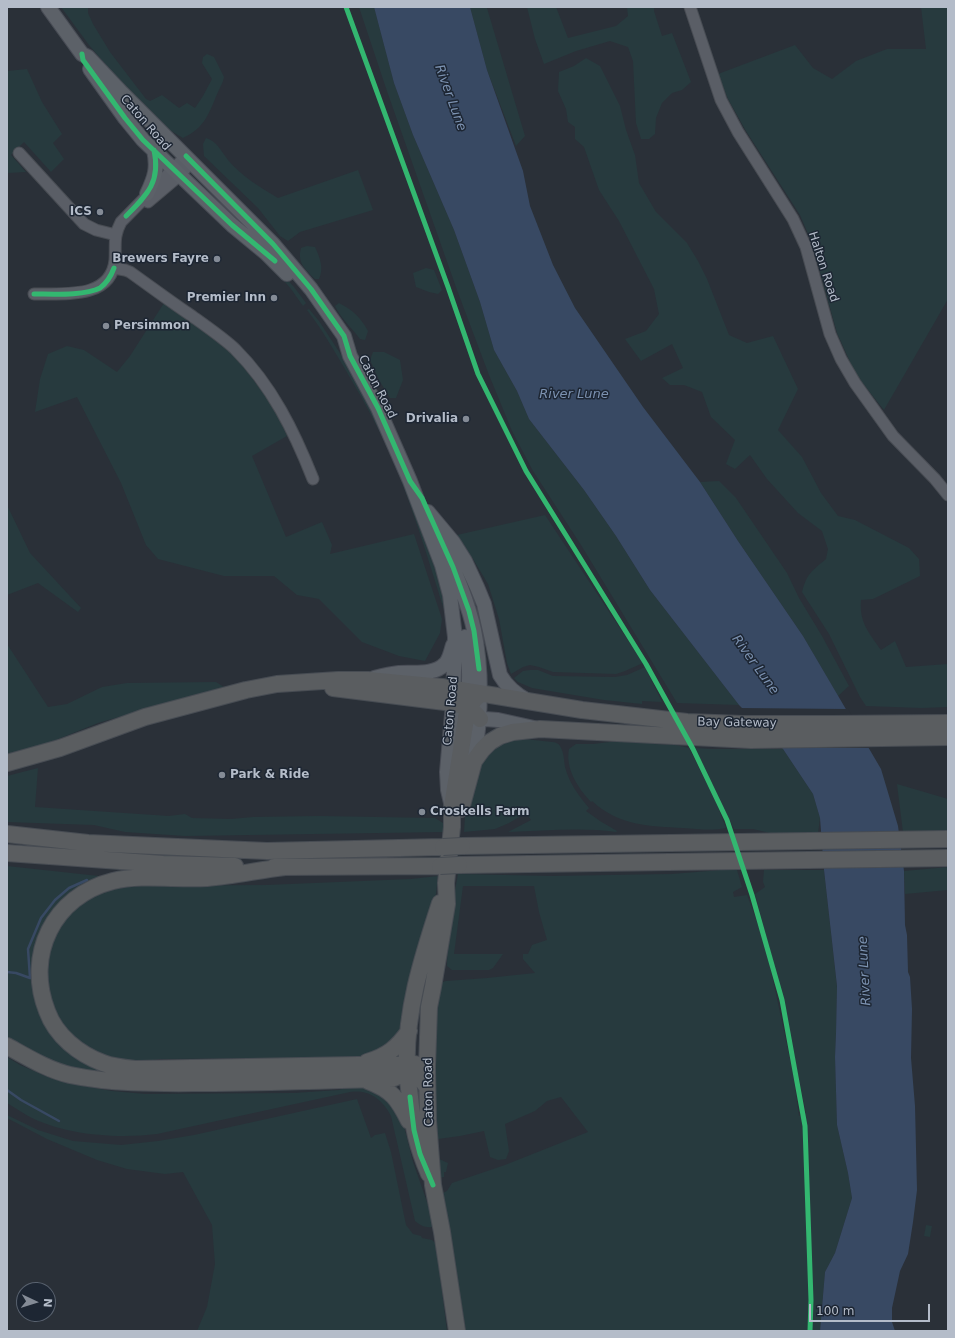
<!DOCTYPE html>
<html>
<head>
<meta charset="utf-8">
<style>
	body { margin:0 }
	#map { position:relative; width:955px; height:1338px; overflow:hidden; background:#2a3038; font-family:"DejaVu Sans",sans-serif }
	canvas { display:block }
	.frame { position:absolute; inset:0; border:8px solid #b4bcc9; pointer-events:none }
	.north { position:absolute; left:16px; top:1282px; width:40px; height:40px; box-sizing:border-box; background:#1d2633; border:1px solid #59626f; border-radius:50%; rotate:94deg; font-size:11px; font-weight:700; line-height:16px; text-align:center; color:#b4bcc9 }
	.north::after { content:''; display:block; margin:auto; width:14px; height:18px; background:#848b96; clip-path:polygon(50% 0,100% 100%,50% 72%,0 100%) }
	.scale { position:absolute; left:809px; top:1304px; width:121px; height:18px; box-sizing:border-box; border:2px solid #b4bcc9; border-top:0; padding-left:5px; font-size:12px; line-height:14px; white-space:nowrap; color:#b4bcc9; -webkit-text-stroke:3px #1d2633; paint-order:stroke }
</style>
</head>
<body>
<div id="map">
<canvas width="955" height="1338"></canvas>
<div class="frame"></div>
<div class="north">N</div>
<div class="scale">100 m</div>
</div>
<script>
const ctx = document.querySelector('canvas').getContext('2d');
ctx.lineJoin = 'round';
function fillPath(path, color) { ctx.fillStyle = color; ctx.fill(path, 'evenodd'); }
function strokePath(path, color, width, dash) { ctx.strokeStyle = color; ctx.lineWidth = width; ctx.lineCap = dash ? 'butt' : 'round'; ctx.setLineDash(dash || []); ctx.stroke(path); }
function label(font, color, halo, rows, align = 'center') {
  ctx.font = font + ' "DejaVu Sans",sans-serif'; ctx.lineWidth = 3; ctx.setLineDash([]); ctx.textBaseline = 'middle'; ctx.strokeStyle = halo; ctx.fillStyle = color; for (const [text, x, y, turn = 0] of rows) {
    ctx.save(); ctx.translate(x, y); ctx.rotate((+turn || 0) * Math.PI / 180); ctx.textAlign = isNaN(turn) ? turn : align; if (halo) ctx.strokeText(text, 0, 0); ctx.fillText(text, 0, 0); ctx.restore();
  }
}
const green = new Path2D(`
	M61 7H88V13L93 24 110 52 146 99 150 101 162 95 179 108 187 103 195 108 203 96 212 79 202 63 203 57 207 54 214 57 224 77C223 83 220 87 218 92 209 113 205 128 183 138L166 128 116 77 89 45Z
	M359 7H374L394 83 413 135 454 230 480 302 494 350 517 391 529 419 584 490 616 536 650 590 739 705 677 703 581 545 533 471 512 431 489 375 457 290 388 94Z
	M470 7H487V8L525 136 516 146 487 70Z
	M527 7H556L568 38 616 26 628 16 627 7H654V11L662 36 672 33 691 82 682 90 672 93 662 103 656 118 655 134 649 139H641L636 123 633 61 628 47 610 41 576 51 544 64 535 39Z
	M921 7H948V299L884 410 856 375 837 333 812 243 800 215 746 131 728 99 718 74 795 45 813 68 832 79 856 61 887 49H926Z
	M586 58 600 66 620 106 626 130 635 155 639 183 656 212 687 243 698 261 707 279 729 335 747 343 773 336 798 389 778 430 802 457 821 493 838 516 855 520 909 548 919 559 920 576 873 599 861 600C859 622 869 633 881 650L895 641 906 667 948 664V707L922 708 866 706 860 697 829 634 802 592C807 573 812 571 826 559L828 549 822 531 798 513 767 479 750 455 735 469 726 464 735 440 711 417 702 392 684 385H670L662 378 683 368 672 344 641 361 625 339 646 331 659 314 654 289 619 221 599 190 584 147 575 139V127L568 122 566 109 558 91 559 72 574 66Z
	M27 69 42 102 62 134 53 143 64 159 51 172 24 142 11 155 26 172 7 173V71Z
	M206 138C217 141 221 151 228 160 240 175 261 188 278 198L358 170 373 210 300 232 288 241 280 236 258 208 204 156 203 144Z
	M307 246 315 247C320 258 324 268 319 279H315C305 269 297 263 301 248Z
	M426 268 434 270 442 290 438 294 429 292 416 287 413 273Z
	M282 274 294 287 306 303 303 306 291 289 280 276Z
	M164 303 214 337 234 354 276 410 287 436 252 456 286 537 322 522 332 545 330 554 414 534 442 619 440 633 425 661 399 656 362 642 319 599 297 595 274 576H224L158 559 146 545 121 483 77 397 35 412 40 379 48 354 67 346 84 350 117 372 130 356Z
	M339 303C353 310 361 318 368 331L365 340 360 339C352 328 341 319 335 306Z
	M309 309 319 321 349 367 365 395 438 562 446 616C432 572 419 527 402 483 387 443 367 406 345 369 333 349 322 329 307 310Z
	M373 352H384L400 360 403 380 396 398H390L379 380 370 360Z
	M719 481 736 498 787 573 799 598 822 636 849 686 838 696 803 636 738 541 700 482Z
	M7 505 30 553 81 608 78 612 38 583 7 595Z
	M545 515 643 663 625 671 616 674 553 672 539 667 530 665 523 667 511 674 507 663 499 619 488 584 473 559 457 535Z
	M7 644 48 707 67 704 102 687 127 683 216 682 224 687 98 723 51 742 7 754Z
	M645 667 662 702 642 701V704L604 700 532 688 518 682 514 678 523 671 530 670H538L553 676 615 677 627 675Z
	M516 738 552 742C555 742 558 743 560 746 564 752 564 761 565 767 569 783 579 796 589 808L586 811 600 821 617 831 616 832C582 827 542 831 508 832L531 820 526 813 509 823 495 829 464 832 465 816 484 758 499 742Z
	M626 740H652L654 744 676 745 689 748 716 802 726 828C711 831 698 829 683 828 649 826 619 826 592 801L591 802C578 788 565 769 569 749L576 744H593Z
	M695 748 711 749H783L813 794 820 818 818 833H770L753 829H734Z
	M38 768 35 807 169 816 185 814 192 818 231 819 253 817 319 816 435 818 443 823V832L185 836 125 832 94 825 7 822V776Z
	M897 784 948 799V831L903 832Z
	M7 866 108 877 41 936 52 1031 145 1075 83 1071 44 1059 7 1039Z
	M948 867V890L905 894 904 871Z
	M721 870H737L742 887 733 892 734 897 747 895 765 943 793 1073 799 1116 806 1113 780 988 755 894 765 887 763 882 764 870H824L837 987 836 1033 835 1057 837 1125 848 1173 852 1198 835 1253 825 1272 820 1331H466L443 1193 447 1191 452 1183 505 1165 588 1132 561 1097 547 1101 535 1111 505 1124 509 1151 506 1159 498 1160 490 1157 484 1131 460 1136 438 1139 437 1158 448 1163 446 1172H444V1177L439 1178C436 1149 431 1119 430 1090 430 1054 435 1018 440 983L446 981 487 978 535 973 523 959V954H528L532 945 547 940 539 912 534 886H463L454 954H503L493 968 489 970H452L447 966 448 930 458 874 551 876 672 874Z
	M438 876 436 894 423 934 404 1023 398 1036 375 1057 327 1059 298 1058 160 1059 139 1062 124 1061 107 1056 84 1047 71 1036 55 1011 47 982 46 964 56 933 65 919 75 909 86 900 104 892 126 886 267 885 411 879Z
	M7 1057 20 1065 48 1077 79 1085 112 1091 145 1094 294 1093 339 1090 350 1085 374 1087 401 1114 413 1162 427 1202 433 1221 432 1227C425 1228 420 1225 415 1221L391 1116C383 1100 369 1089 350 1092L157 1134C116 1139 64 1135 28 1116 21 1112 14 1107 7 1103Z
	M357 1099 371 1138 375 1135 385 1133 391 1152 406 1225 413 1234 421 1236 422 1238 432 1240 436 1244 447 1331H197L207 1307 215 1264 212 1225 183 1172 165 1174 127 1169 97 1160 47 1139 7 1118V1115L38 1130 73 1141 121 1145 158 1141 194 1135Z
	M926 1225 932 1226 930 1237 924 1236Z`);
const water = new Path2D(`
	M374 7H470L487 70 523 171 530 206 553 265 575 308 643 407 700 482 738 541 803 636 881 769 898 826 904 871 905 925 907 935 908 972 910 977 912 1009 911 1058 915 1106 917 1190 913 1222 908 1254 900 1271 892 1308V1322L895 1331H820L825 1272 835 1253 852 1198 848 1173 837 1125 835 1057 836 1033 837 986 824 870 820 818 813 794 783 749 739 705 650 590 616 536 584 490 529 419 517 391 494 350 480 302 454 230 413 135 394 83Z`);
const pier = new Path2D(`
	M739 708 848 709 871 748H779Z`);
const stream = new Path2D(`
	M7 972 16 973 30 978 28 949 41 918 55 900 69 888 87 880
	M7 1090 21 1100 59 1121`);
const minor = new Path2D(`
	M690 7 721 100 738 132 793 219 806 247 830 334 841 359 855 383 893 436 935 479 948 495
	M19 153 84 224 96 230 116 235
	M148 202 180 175 191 162
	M114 268 125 270 130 272C151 287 171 302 192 316 207 327 222 337 235 349 272 386 294 431 313 479
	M34 294C63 293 111 300 115 260 116 244 113 237 121 222L186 156`);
const major = new Path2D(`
	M48 7 82 54 88 57 122 93 273 244 311 289 344 336 350 356 378 408 410 481 442 565 450 595 455 637 453 703 447 772 448 790 451 803
	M90 69 125 118 143 140 232 225 266 253 287 274
	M147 194C155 177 158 168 154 150
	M428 512 453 542 465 561 477 587 484 604 500 675C507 687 515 694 528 701
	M444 547C456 574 468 602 474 630 483 674 481 717 474 761
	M465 637C468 657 472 681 466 701
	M374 678C382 676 390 674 399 673 414 672 434 676 446 663 450 658 451 651 453 645
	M472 718 498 720 534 728`);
const highway = new Path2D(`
	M333 688 453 703C464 706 473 709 480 719
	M7 763 60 748 145 717 246 690 277 684 338 680H368L442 687 582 710 687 722 743 724H831L948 723
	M461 809 474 761 482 750 490 742 500 736 513 732 540 729 751 740 948 737
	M7 834 88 843 267 851 443 847
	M462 846 948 839
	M7 853 163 864 235 866
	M459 865 948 858
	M274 867 440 866
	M285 867C259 870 233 876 207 878 177 880 142 874 113 881 53 896 25 955 47 1011 56 1036 79 1054 103 1063 113 1067 125 1068 136 1069L358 1065H400L407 1066 411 1069 418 1075 427 1087
	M7 1046C27 1057 48 1070 70 1075 118 1085 167 1083 215 1083 275 1082 335 1081 394 1078L407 1072 415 1064
	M367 1062C387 1056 397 1048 409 1031
	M368 1081C392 1090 398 1099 409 1121
	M429 1174C417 1146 413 1128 410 1097 409 1089 408 1081 407 1073 404 1014 422 958 440 903
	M457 1331 442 1232 433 1185 428 1121 427 1067 429 1007 433 987 447 904 446 883 452 827V807L467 712 474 700 480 694`);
const highwayBridge = new Path2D(`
	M443 847 462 846
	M440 866 459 865`);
const cycleway = new Path2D(`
	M346 7 448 287 478 374 526 471 646 664 693 749 727 820 752 895 782 1000 805 1126 811 1300 810 1331
	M82 54 83 60 125 118 143 140 232 225 275 261
	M186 156 273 244 311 289 344 336 350 356 378 408 410 481 422 498 453 567 469 611 474 631 479 669
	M126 216C147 195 161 182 154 150
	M34 294C52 294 84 296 100 288 107 283 111 276 114 268
	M410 1097 414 1130 420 1154 433 1185`);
const markers = [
	[100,212,4,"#848b96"],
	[217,259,4,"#848b96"],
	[274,298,4,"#848b96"],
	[106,326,4,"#848b96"],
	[466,419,4,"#848b96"],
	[222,775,4,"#848b96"],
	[422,812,4,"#848b96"]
];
const streetNames = [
	["Caton Road",145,123,49],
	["Halton Road",823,267,72],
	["Caton Road",377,387,63],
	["Caton Road",451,711,-85],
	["Bay Gateway",737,723,1],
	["Caton Road",429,1092,-91]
];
const poiNames = [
	["ICS",92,212],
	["Brewers Fayre",209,259],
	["Premier Inn",266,298],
	["Persimmon",114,326,"left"],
	["Drivalia",458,419],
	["Park & Ride",230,775,"left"],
	["Croskells Farm",430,812,"left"]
];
const waterNames = [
	["River Lune",450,98,70],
	["River Lune",574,395],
	["River Lune",755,665,54],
	["River Lune",865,971,-93]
];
fillPath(green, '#273a3e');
fillPath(water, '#384963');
fillPath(pier, '#2a3038');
strokePath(stream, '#384963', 2.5);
strokePath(minor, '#484c53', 13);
strokePath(major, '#484c55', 16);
strokePath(highway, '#474c53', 18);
strokePath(minor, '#5a5e66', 11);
strokePath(major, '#5c6168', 14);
strokePath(highway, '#5a5d60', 16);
strokePath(highwayBridge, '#474c53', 18, []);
strokePath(highwayBridge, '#5a5d60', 16);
strokePath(cycleway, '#33b770', 5);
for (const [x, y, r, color] of markers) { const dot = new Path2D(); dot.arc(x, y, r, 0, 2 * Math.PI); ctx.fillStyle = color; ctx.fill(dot); strokePath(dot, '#1d2633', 1.5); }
label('12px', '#b4bcc9', '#1d2633', streetNames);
label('bold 12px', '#b4bcc9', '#1d2633', poiNames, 'right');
label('italic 13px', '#7c92b1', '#1d2633', waterNames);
</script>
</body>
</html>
